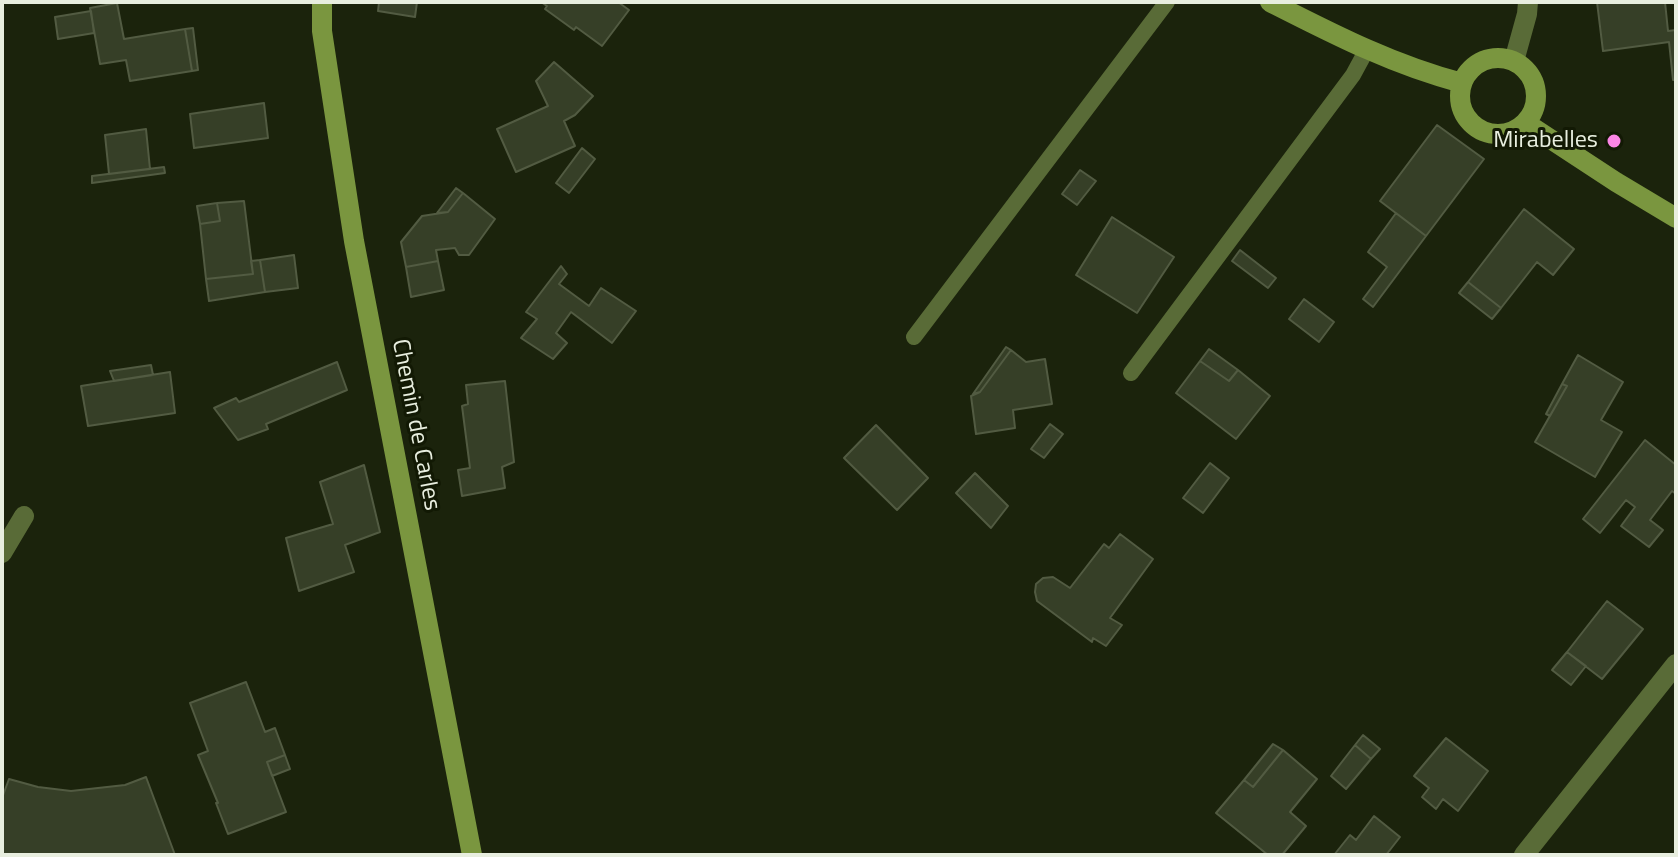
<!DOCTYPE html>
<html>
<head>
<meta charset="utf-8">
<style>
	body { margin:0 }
	#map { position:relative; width:1678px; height:857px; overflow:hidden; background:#1b230c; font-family:"Titillium Web",sans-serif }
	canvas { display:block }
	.frame { position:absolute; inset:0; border:4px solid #e8eedf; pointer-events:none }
</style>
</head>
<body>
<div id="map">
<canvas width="1678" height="857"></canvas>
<div class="frame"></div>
</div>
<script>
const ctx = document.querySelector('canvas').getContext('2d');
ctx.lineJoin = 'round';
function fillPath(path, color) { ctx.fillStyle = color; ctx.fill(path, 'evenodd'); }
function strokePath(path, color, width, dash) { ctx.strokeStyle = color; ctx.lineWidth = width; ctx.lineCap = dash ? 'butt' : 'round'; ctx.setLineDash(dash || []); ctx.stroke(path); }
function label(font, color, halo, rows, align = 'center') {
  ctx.font = font + ' "Titillium Web",sans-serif'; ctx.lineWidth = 6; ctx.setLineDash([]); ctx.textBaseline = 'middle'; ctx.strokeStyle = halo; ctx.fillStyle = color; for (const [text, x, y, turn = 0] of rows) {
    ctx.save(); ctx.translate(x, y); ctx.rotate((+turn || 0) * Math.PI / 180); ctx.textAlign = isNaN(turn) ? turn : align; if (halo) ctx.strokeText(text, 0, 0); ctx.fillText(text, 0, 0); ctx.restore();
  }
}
const building = new Path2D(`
	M379 2H417L415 17 378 11Z
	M541 2H618L629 10 602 46 576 27 574 30 545 9 547 6Z
	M1597 2H1665L1668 31 1676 30V80H1673L1669 42 1603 51Z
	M117 3 124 39 185 29 192 71 130 81 126 60 100 64 90 8Z
	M91 11 94 33 58 39 55 17Z
	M193 28 198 70 192 71 185 29Z
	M554 62 593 96 575 115 564 121 575 146 516 172 497 129 548 106 536 81Z
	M264 103 268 138 194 148 190 114Z
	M1437 125 1484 159 1426 236 1380 201Z
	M146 129 150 169 109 174 105 135Z
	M582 148 595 159 569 193 556 183Z
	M164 167 165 173 92 183V176Z
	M1080 170 1096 181 1077 205 1062 194Z
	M456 188 463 193 448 212 437 213Z
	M463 193 495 219 469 255H459L455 248 436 250 438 261 406 267 401 242 422 216 448 212Z
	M244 201 253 274 206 279 200 224 220 221 217 203Z
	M217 203 220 221 200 224 197 206Z
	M1524 209 1574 249 1553 275 1537 262 1501 308 1468 282Z
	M1396 213 1426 236 1373 307 1363 299 1387 267 1368 252Z
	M1112 217 1174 257 1137 313 1076 275Z
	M1240 250 1276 278 1268 288 1232 261Z
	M294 255 298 288 265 292 260 260Z
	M260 260 265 292 209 301 206 279 253 274 251 261Z
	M438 261 444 290 411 297 406 267Z
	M561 266 567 274 559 284 589 306 601 288 636 311 612 343 571 312 556 333 567 343 553 359 521 338 537 319 526 312Z
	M1468 282 1501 308 1492 319 1459 293Z
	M1304 299 1334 322 1319 342 1289 319Z
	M1006 347 1011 350 980 392 973 394Z
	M1209 349 1238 370 1229 381 1200 361Z
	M1011 350 1026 362 1045 359 1052 404 1013 410 1015 428 976 434 971 396 980 392Z
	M1578 355 1623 382 1601 420 1622 432 1595 477 1535 442 1567 386 1562 384Z
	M1200 361 1229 381 1238 370 1270 396 1236 439 1176 393Z
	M337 362 347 390 266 424 268 429 238 440 214 408 236 398 239 402Z
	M151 365 153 375 114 381 110 371Z
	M170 372 175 413 88 426 81 386Z
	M505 381 514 462 502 467 505 488 462 496 458 470 470 468 462 406 468 404 466 385Z
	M1562 384 1567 386 1550 416 1546 414Z
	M1050 424 1063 434 1044 458 1031 449Z
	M876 425 928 478 897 510 844 458Z
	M1645 440 1676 465V494L1672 491 1650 520 1663 530 1649 547 1621 526 1635 507 1626 500 1600 533 1583 519Z
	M1210 463 1229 478 1203 513 1183 498Z
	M364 465 380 532 345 545 354 572 299 591 286 538 333 524 320 482Z
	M975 473 1008 506 991 528 956 493Z
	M1120 534 1153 559 1110 618 1122 625 1106 646 1093 638 1092 642 1037 601 1035 592 1036 584 1043 578 1053 577 1070 588 1104 544 1109 548Z
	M1607 601 1643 629 1602 679 1567 652Z
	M1567 652 1586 666 1571 685 1552 670Z
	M246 682 265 732 275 728 285 755 267 762 286 812 228 834 216 803H218L198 755 208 751 190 703Z
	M1363 735 1380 749 1371 759 1355 745Z
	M1446 738 1488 771 1458 811 1443 799 1436 809 1422 797 1429 788 1414 776Z
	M1273 744 1283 750 1253 787 1244 780Z
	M1355 745 1371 759 1346 789 1331 776Z
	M1283 750 1317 779 1290 812 1306 826 1282 855H1268L1216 813 1244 780 1253 787Z
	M285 755 290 769 272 776 267 762Z
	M146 777 175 855H2V798L9 779 38 787 71 791 125 785Z
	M1374 816 1400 837 1386 855H1334L1350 835 1356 840Z`);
const lane = new Path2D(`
	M914 337 1167 2
	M1131 373 1353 75 1366 51`);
const street = new Path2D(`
	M1514 61 1527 14 1528 2
	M2 553 24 516
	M1524 855 1676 664`);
const secondary = new Path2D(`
	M322 2V31L354 241 472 855
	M1270 2C1333 34 1393 65 1462 83
	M1460 96a38 38 0 1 1 76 0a38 38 0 1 1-76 0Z
	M1526 123 1616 182 1676 218`);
const markers = [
	[1614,141,8,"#fb86e5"]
];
const poiNames = [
	["Mirabelles",1598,141]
];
const streetNames = [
	["Chemin de Carles",415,425,79]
];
fillPath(building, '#363f27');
strokePath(building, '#525b42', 2);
strokePath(lane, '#596b37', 16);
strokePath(street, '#596b37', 20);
strokePath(secondary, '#7a963f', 20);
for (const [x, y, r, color] of markers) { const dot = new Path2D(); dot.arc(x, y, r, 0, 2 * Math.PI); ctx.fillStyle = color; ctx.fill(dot); strokePath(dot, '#121904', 3); }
label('24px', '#e8eedf', '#121904', poiNames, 'right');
label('24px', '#e8eedf', '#121904', streetNames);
</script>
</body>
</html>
